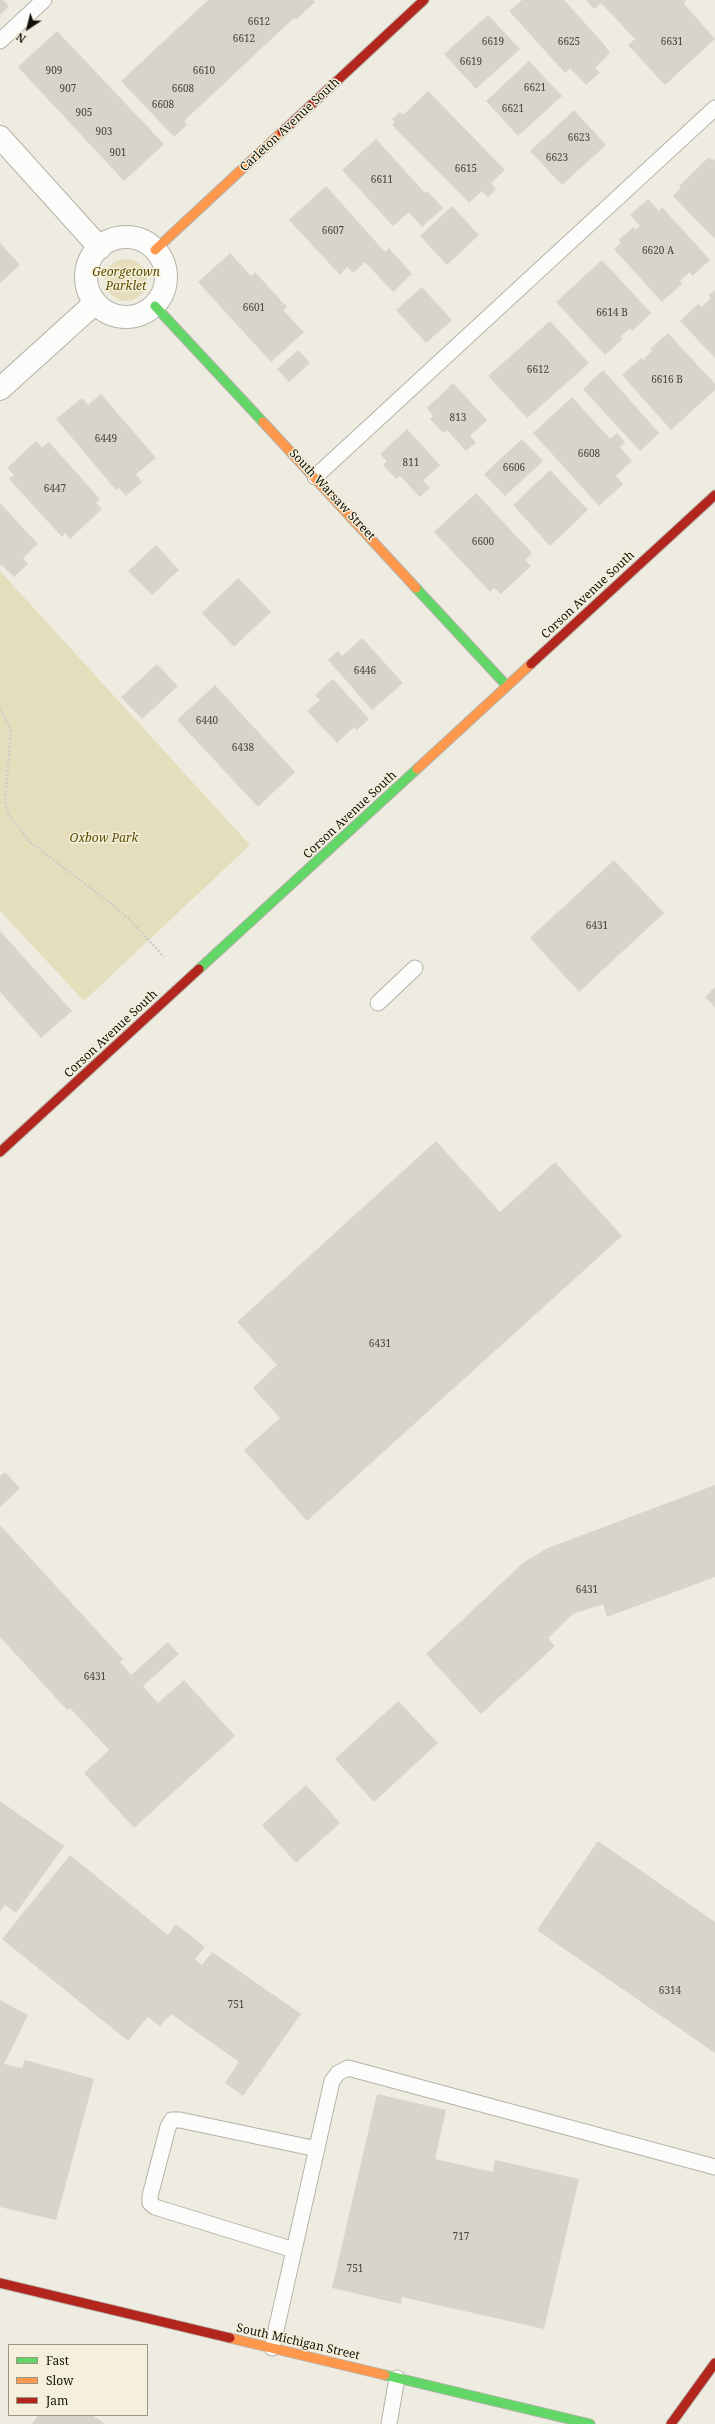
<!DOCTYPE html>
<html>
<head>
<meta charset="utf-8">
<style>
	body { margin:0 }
	#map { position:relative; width:715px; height:2424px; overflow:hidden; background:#eeece1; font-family:"Noto Serif",serif }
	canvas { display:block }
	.legend { position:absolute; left:8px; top:2344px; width:140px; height:72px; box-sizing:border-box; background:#f4f0db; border:1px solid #9a9787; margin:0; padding:5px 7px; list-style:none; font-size:12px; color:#13110a }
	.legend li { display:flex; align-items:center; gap:8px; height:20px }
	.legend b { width:20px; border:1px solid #9a9787 }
	.north { position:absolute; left:8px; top:8px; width:40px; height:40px; -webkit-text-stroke:3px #f4f0db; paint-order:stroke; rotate:215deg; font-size:11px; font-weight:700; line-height:16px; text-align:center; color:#13110a }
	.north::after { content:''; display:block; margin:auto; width:14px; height:18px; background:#13110a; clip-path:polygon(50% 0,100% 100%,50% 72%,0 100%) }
</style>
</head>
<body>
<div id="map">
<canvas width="715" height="2424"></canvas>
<ul class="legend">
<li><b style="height:5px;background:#63d668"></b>Fast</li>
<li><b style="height:5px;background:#ff974d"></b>Slow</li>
<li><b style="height:5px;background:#b3261e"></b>Jam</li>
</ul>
<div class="north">N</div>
</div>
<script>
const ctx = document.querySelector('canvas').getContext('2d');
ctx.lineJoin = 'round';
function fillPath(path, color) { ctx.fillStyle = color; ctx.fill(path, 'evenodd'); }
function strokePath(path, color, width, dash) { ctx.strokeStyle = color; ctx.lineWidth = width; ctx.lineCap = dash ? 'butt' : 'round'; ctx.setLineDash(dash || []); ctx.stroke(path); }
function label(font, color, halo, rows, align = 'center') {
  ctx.font = font + ' "Noto Serif",serif'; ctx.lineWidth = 3; ctx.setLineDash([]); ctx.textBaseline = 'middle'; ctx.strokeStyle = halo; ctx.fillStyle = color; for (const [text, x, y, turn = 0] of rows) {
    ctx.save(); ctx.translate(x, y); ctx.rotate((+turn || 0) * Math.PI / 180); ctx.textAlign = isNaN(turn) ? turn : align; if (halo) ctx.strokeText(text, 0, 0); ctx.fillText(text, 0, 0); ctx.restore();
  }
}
const green = new Path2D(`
	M105 280a21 21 0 1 1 42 0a21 21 0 1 1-42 0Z
	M0 571 250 845 84 1001 0 911Z`);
const building = new Path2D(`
	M0 0H3L9 6 0 15Z
	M208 0H313L315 2 296 20 294 18 184 121 187 125 174 137 121 81Z
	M522 0H564L602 42 610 53 595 68 600 73 586 85 570 68 565 73 509 11Z
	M586 0H686L684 4 715 39 665 85 628 45 635 39 601 3 594 9Z
	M488 15 520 49 476 89 444 54Z
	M57 31 164 144 124 181 18 67Z
	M529 61 562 96 518 136 486 101Z
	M428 91 505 170 491 183 496 189 488 197 482 191 469 203 392 125 395 122 392 119 400 112 403 115Z
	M574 110 606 145 562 185 530 151Z
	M376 139 425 193 427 191 443 208 422 227 409 212 393 226 342 170Z
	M709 157 713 161 715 159V239L673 196 681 188 679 186Z
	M326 186 385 252 389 248 412 274 393 292 365 262 353 273 347 267 340 275 289 220Z
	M648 199 659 211 662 207 710 260 692 276 690 272 680 281 682 284 662 302 614 249 621 243 619 240 633 227 635 230 640 226 630 215Z
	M452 206 479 235 447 265 420 236Z
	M0 243 20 265 0 283Z
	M230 253 251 276 255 272 287 307 283 310 304 332 271 362 198 282Z
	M602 260 651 313 632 331 630 328 620 337 623 339 605 355 556 302Z
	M422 287 452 320 426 343 396 310Z
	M715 290V358L680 321 698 304 702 307 711 298 709 295Z
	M550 321 589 363 527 418 488 376Z
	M668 333 715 384V390L671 430 622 375 641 358 643 360 652 351 650 349Z
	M298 350 310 363 289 382 277 369Z
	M603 370 659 433 640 451 583 389Z
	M453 383 487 420 470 436 476 443 466 451 447 430 443 433 430 419 433 416 427 408Z
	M101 394 156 458 136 474 142 482 126 496 119 488 116 490 56 419 82 398 88 405Z
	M572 397 610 439 617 433 625 442 620 447 632 461 616 476 623 484 599 506 533 433Z
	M407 429 440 465 423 481 430 488 420 497 400 476 396 479 383 465 387 461 380 454Z
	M522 439 543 461 505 496 484 474Z
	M36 441 42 448 49 442 100 499 96 503 102 509 70 539 65 533 62 537 9 479 14 475 7 468Z
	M550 470 588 510 550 546 513 505Z
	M476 493 532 553 525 560 531 566 501 594 494 588 490 592 434 532Z
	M0 503 38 544 23 558 28 564 14 577 2 565H0Z
	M156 545 179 570 152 595 128 571Z
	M238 578 271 612 234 647 202 613Z
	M362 638 403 683 372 710 328 660 338 651 342 656Z
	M157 664 178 686 142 719 121 697Z
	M333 679 369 719 357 730 354 727 337 743 307 711 320 700 315 695Z
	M215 685 295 772 258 807 177 720Z
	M614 860 664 913 579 992 530 938Z
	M0 931 72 1011 41 1038 0 992Z
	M715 987V1008L705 997Z
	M436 1141 500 1212 555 1162 622 1236 307 1521 244 1450 280 1418 253 1388 277 1365 237 1322Z
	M5 1472 20 1488 0 1507V1476Z
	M715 1485V1577L607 1617 603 1604 573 1614 548 1638 555 1646 481 1714 426 1654 524 1562 548 1548Z
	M0 1525 123 1659 120 1662 131 1675 168 1642 179 1654 143 1686 158 1703 184 1680 235 1736 134 1828 84 1773 109 1750 70 1708 67 1710 0 1637Z
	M398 1701 438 1743 374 1802 335 1759Z
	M306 1785 340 1823 296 1863 262 1825Z
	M0 1801 64 1846 16 1913 5 1905 0 1912Z
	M598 1841 715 1922V2053L537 1930Z
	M70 1855 168 1935 176 1924 205 1947 195 1959 202 1965 212 1952 301 2014 243 2096 225 2083 239 2062 171 2014 160 2026 148 2017 128 2041 2 1939Z
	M0 2000 28 2015 4 2064 22 2068 25 2060 94 2079 56 2220 0 2207Z
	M377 2094 446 2110 435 2159 493 2172 495 2160 579 2179 544 2329 402 2297 401 2304 332 2288Z
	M38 2415H92L105 2424H32Z`);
const path = new Path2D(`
	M0 709 11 730 5 803 9 815 31 843 109 902 131 921 164 957`);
const lane = new Path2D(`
	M0 41 44 0
	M315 477 715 108
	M378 1003 415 968
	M294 2250 155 2207 150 2203V2196L168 2127 172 2120H180L317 2149
	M272 2348 332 2081 338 2073 348 2068 715 2167
	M389 2424 397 2378`);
const street = new Path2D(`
	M0 137 100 248
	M86 277a40 40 0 1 1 80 0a40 40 0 1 1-80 0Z
	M0 389 95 303`);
const fast = new Path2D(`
	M155 306 263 422
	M416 588 507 686
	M199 969 417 769
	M385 2375 590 2424`);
const slow = new Path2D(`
	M155 250 282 132
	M263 422 416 588
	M417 769 531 664
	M230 2338 385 2375`);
const jam = new Path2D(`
	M282 132 424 0
	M531 664 715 495
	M0 1152 199 969
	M0 2283 230 2338
	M671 2424 715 2363`);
const numberNames = [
	["6612",259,22],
	["6612",244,39],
	["6619",493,42],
	["6625",569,42],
	["6631",672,42],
	["6619",471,62],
	["909",54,71],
	["6610",204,71],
	["6621",535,88],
	["907",68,89],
	["6608",183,89],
	["6608",163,105],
	["6621",513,109],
	["905",84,113],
	["903",104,132],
	["6623",579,138],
	["901",118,153],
	["6623",557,158],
	["6615",466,169],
	["6611",382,180],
	["6607",333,231],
	["6620 A",658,251],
	["6601",254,308],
	["6614 B",612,313],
	["6612",538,370],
	["6616 B",667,380],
	["813",458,418],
	["6449",106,439],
	["6608",589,454],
	["811",411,463],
	["6606",514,468],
	["6447",55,489],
	["6600",483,542],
	["6446",365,671],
	["6440",207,721],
	["6438",243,748],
	["6431",597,926],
	["6431",380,1344],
	["6431",587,1590],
	["6431",95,1677],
	["6314",670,1991],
	["751",236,2005],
	["717",461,2237],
	["751",355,2269]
];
const streetNames = [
	["Carleton Avenue South",290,125,-43],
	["South Warsaw Street",332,495,47],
	["Corson Avenue South",588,595,-43],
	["Corson Avenue South",350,815,-43],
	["Corson Avenue South",111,1034,-43],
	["South Michigan Street",298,2342,13]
];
const parkNames = [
	["Georgetown",126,273],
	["Parklet",126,287],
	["Oxbow Park",104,839]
];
fillPath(green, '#e5debd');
fillPath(building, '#d6d4cb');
strokePath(lane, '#b4b2a9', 17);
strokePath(street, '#b4b2a9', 24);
strokePath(fast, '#b4b2a9', 11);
strokePath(slow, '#b4b2a9', 11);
strokePath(jam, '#b4b2a9', 11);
strokePath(path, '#cdcdc9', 2.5, [2, 2]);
strokePath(lane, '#fcfcfa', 15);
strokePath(street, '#fcfcfa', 22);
strokePath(fast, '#63d668', 9);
strokePath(slow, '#ff974d', 9);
strokePath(jam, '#b3261e', 9);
label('10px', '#46443c', null, numberNames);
label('12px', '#13110a', '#f4f0db', streetNames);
label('italic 12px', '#5d4e00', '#f4f0db', parkNames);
</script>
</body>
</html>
